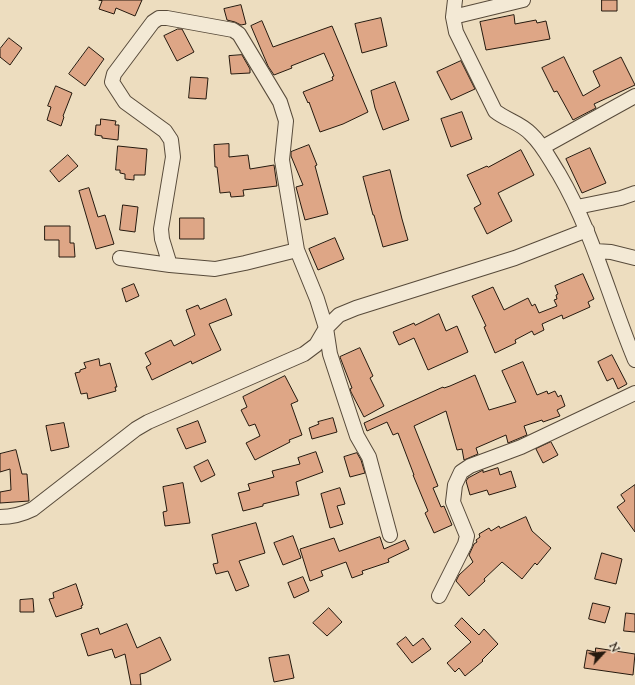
<!DOCTYPE html>
<html>
<head>
<meta charset="utf-8">
<style>
	body { margin:0 }
	#map { position:relative; width:635px; height:685px; overflow:hidden; background:#edddbf; font-family:"Sorts Mill Goudy",serif }
	canvas { display:block }
	.north { position:absolute; left:583px; top:633px; width:40px; height:40px; -webkit-text-stroke:3px #f3e9d5; paint-order:stroke; rotate:64deg; font-size:11px; font-weight:700; line-height:16px; text-align:center; color:#25190e }
	.north::after { content:''; display:block; margin:auto; width:14px; height:18px; background:#25190e; clip-path:polygon(50% 0,100% 100%,50% 72%,0 100%) }
</style>
</head>
<body>
<div id="map">
<canvas width="635" height="685"></canvas>
<div class="north">N</div>
</div>
<script>
const ctx = document.querySelector('canvas').getContext('2d');
ctx.lineJoin = 'round';
function fillPath(path, color) { ctx.fillStyle = color; ctx.fill(path, 'evenodd'); }
function strokePath(path, color, width, dash) { ctx.strokeStyle = color; ctx.lineWidth = width; ctx.lineCap = dash ? 'butt' : 'round'; ctx.setLineDash(dash || []); ctx.stroke(path); }
const building = new Path2D(`
	M99 0H142L135 16 116 8 114 14 99 9 102 1Z
	M602 0H617V11H602Z
	M241 5 246 24 241 25 235 22 227 20 224 9Z
	M514 15 515 24 536 20 537 23 546 21 550 39 486 50 480 22Z
	M381 18 387 46 362 53 355 24Z
	M262 21 273 47 332 26 368 112 343 124 320 132 309 102 308 103 303 92 333 80 332 77 334 76 324 53 291 66 292 68 274 75 268 66 251 26Z
	M178 29H182L194 52 177 61 164 36Z
	M9 38 22 48 10 65 0 57V49Z
	M89 47 104 59 85 86 69 74Z
	M242 55 250 69V73L231 74 229 56Z
	M564 57 583 96 600 86 593 71 621 57 635 85 594 104 596 108 573 120 557 91 554 92 542 68Z
	M461 61 475 89 451 100 437 72Z
	M191 77 208 78 206 99 189 98Z
	M395 82 409 120 383 130 375 108 371 91Z
	M56 86 72 93 63 116 64 117 61 126 47 120 51 107 48 106Z
	M462 112 472 139 451 147 441 119Z
	M101 119 116 121 115 125H119L118 140 102 138V136L95 135 96 125H100Z
	M229 144V157L248 155 250 169 274 165 277 186 243 190 244 196 231 197 230 192 220 193 217 167H215L214 145Z
	M309 145 317 165 315 166 328 214 305 220 296 187 303 185 291 156V152Z
	M118 146 147 149 145 175H134V180L125 179V174L120 173V170H116Z
	M590 148 606 183 582 193 566 159Z
	M521 150 534 175 498 193 512 221 487 234 474 208 481 204 467 175 487 166 488 167Z
	M68 155 78 166 59 182 50 171Z
	M390 170 402 219 408 240 383 247 374 215H373L363 177Z
	M89 188 98 217 105 215 114 244 96 249 79 191Z
	M123 205 138 207 135 232 120 230Z
	M180 218H204V239H180Z
	M45 226H70V243H74L75 257H59V240H45Z
	M335 238 344 259 318 270 309 249Z
	M583 274 594 299 588 302 590 307 563 319 562 315 542 324 544 330 534 335 532 331 515 340 516 343 495 353 484 327 486 326 472 296 493 287 504 310 528 298 532 306 535 304 539 313 557 306 554 300 557 299 556 295 558 294 555 286Z
	M134 284 139 296 126 302 122 289Z
	M226 299 232 315 209 324 221 350 192 364 191 361 152 380 146 367 151 364 145 353 171 340 174 346 195 335 186 310 198 305 200 309Z
	M439 314 446 331 457 326 468 352 428 370 414 338 399 345 393 332 414 323 415 325Z
	M360 348 373 376 370 378 384 406 364 417 351 392 350 389 352 388 340 357Z
	M612 355 627 384 618 389 613 378 607 381 598 362Z
	M99 359 100 366 110 363 117 387H115L116 391 88 399 87 393 81 394 75 373 80 372V370L86 368 84 363Z
	M523 362 537 395 547 391 548 394 555 391 558 397 561 395 565 406 557 410 560 416 543 422 542 420 524 426 527 435 508 443 506 435 476 448 478 454 464 460 462 449 457 450 446 411 414 426 438 486 433 488 441 507 444 506 452 525 434 533 425 513 428 511 413 475H414L398 433 393 435 387 422 367 431 364 423 443 387 444 388 450 386 475 375 489 410 516 402 502 371Z
	M285 376 298 401 291 404 302 435 289 440 290 442 255 460 246 443 260 436 255 424 249 426 241 410 247 407 243 397Z
	M333 418 337 432 312 439 309 428 319 424 318 422Z
	M198 421 206 442 186 449 177 429Z
	M64 423 69 447 51 451 46 426Z
	M551 442 558 455 543 463 536 449Z
	M16 450 22 474H27L29 501 0 503V492L11 490 10 469 0 472V454Z
	M316 452 323 472 296 482 299 495 263 504V506L243 511 238 493 250 490 248 484 274 477 272 471 300 464 298 458Z
	M357 453 361 460 365 473 350 477 344 457Z
	M208 460 215 475 201 482 194 467Z
	M498 468 500 475 511 471 516 487 489 495 487 490 470 495 466 481 468 478 483 470V472Z
	M183 483 190 523 165 526 163 512 167 511 163 487Z
	M635 485V532L617 507 625 501 621 495Z
	M340 488 345 504 337 506 343 524 330 528 321 494Z
	M526 517 532 531 551 548 537 565 535 563 522 579 502 562 484 579 485 581 469 596 456 581 459 575 473 562 469 555 474 544 477 542 476 540 480 537 479 534 489 528 491 531 499 526 500 528Z
	M256 523 265 553 239 561 249 586 236 591 228 571 216 574 213 564 218 563 212 535Z
	M293 536 301 558 283 565 274 543Z
	M380 537 384 549 405 540 409 549 388 559 389 562 362 571 363 574 352 578 346 562 321 571 323 576 310 581 300 549 334 538 339 551Z
	M602 553 622 559 616 584 595 579Z
	M303 577 309 591 294 598 288 583Z
	M76 584 83 605 81 606 82 608 56 617 49 599 54 598 53 593Z
	M33 599 34 612H20V600Z
	M593 603 610 607 605 623 589 619Z
	M329 608 342 622 327 636 313 623Z
	M626 613 635 614V632L624 631Z
	M462 618 479 635 484 629 498 644 482 660 483 661 465 676 459 668 455 672 447 663 471 642 455 626Z
	M127 624 137 648 160 637 171 660 145 673 140 674 141 685H131L125 654 115 658 112 649 88 656 81 634 98 628 100 634Z
	M406 637 413 646 423 638 431 649 412 663 397 644Z
	M596 648 635 654 633 675 584 668 587 650 595 652Z
	M289 655 294 678 274 682 269 658Z`);
const street = new Path2D(`
	M455 0 453 17 456 32 495 111C506 120 521 123 531 134 543 145 550 160 559 174 593 232 609 298 635 360
	M453 17 523 0
	M543 147 635 96
	M577 207 621 198 635 193
	M595 251 611 252 635 258
	M120 258 170 265 215 269 245 263 297 250
	M170 265 162 239 161 229 173 157 171 140 165 131 125 102 112 82 114 74 153 22 159 18H167L233 30 239 34 280 102 286 121 282 160 297 250 317 299 326 328 330 354 346 403 357 436 369 457 390 535
	M0 517C12 517 21 515 33 509L136 429 148 422 304 354 316 345 326 328 339 315 356 308 515 258 587 230
	M439 596 465 544 467 536 453 502 455 485 461 472 470 466 521 447 635 393`);
fillPath(building, '#dea686');
strokePath(building, '#25190e', 1);
strokePath(street, '#574a3a', 16);
strokePath(street, '#f3e9d5', 14);
</script>
</body>
</html>
